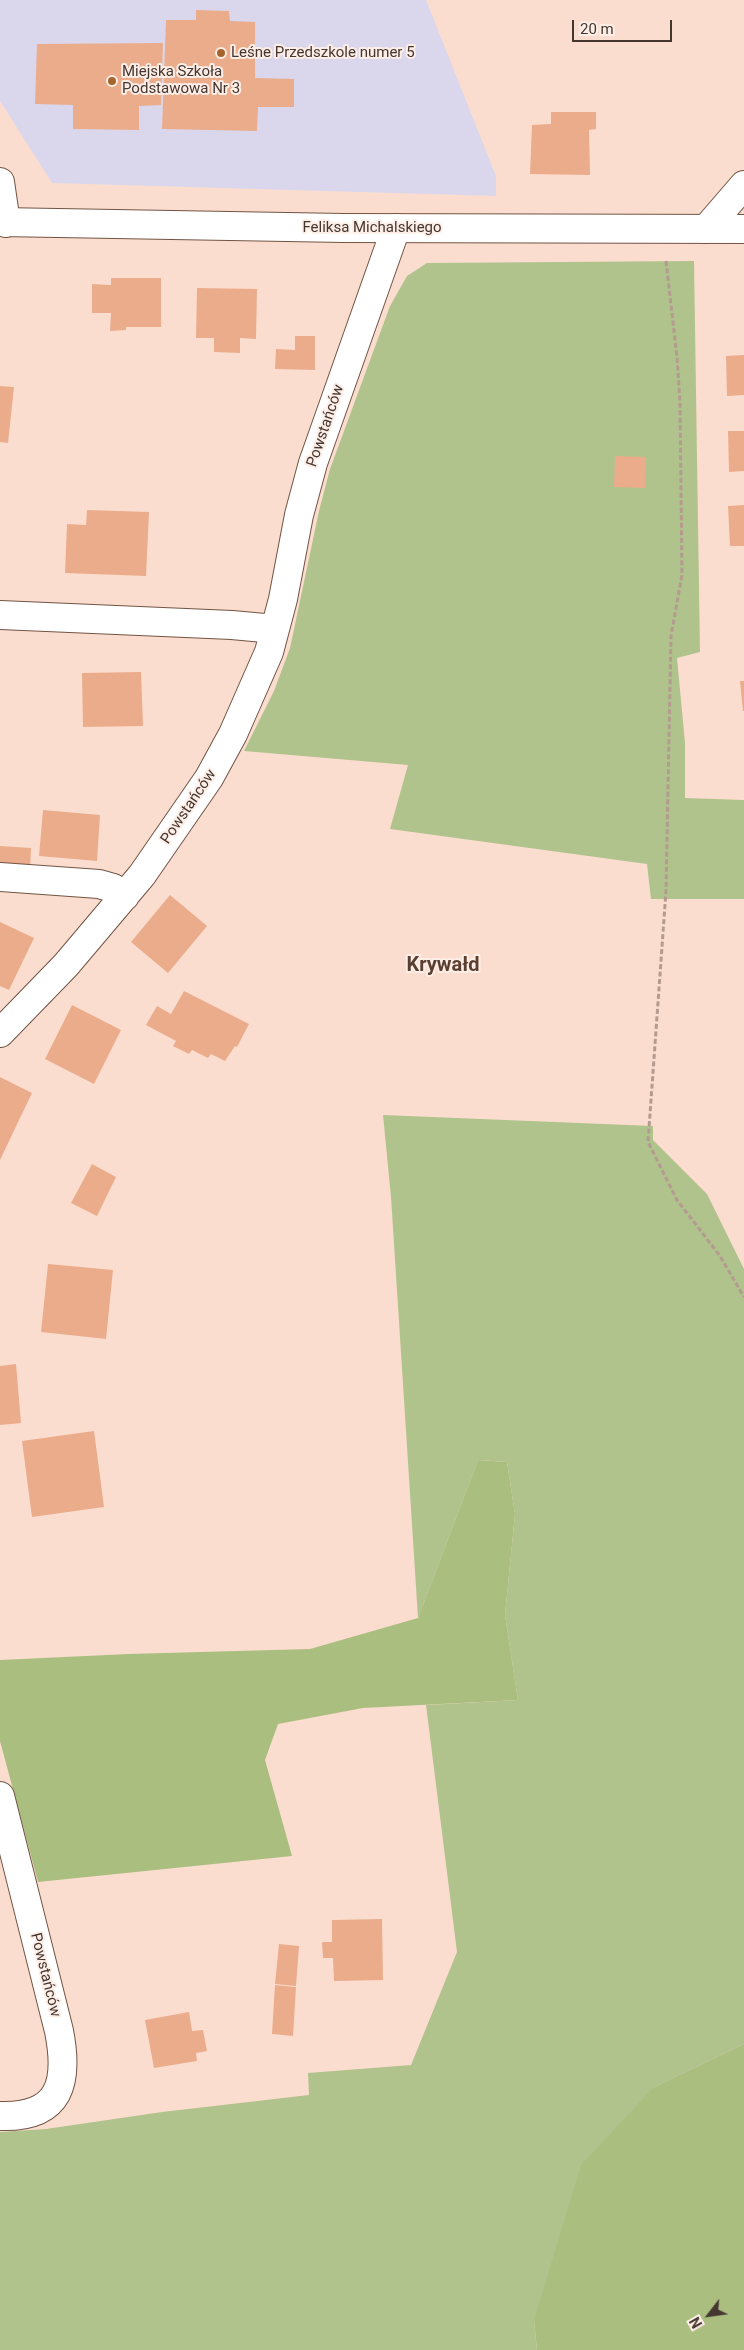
<!DOCTYPE html>
<html>
<head>
<meta charset="utf-8">
<style>
	body { margin:0 }
	#map { position:relative; width:744px; height:2350px; overflow:hidden; background:#fbddcf; font-family:Roboto,sans-serif }
	canvas { display:block }
	.north { position:absolute; left:684px; top:2290px; width:50px; height:50px; -webkit-text-stroke:4px #fdeee7; paint-order:stroke; rotate:240deg; font-size:14px; font-weight:700; line-height:20px; text-align:center; color:#453730 }
	.north::after { content:''; display:block; margin:auto; width:18px; height:22px; background:#453730; clip-path:polygon(50% 0,100% 100%,50% 72%,0 100%) }
	.scale { position:absolute; left:572px; top:20px; width:100px; height:22px; box-sizing:border-box; border:2px solid #453730; border-top:0; padding-left:6px; font-size:15px; line-height:18px; white-space:nowrap; color:#453730; -webkit-text-stroke:4px #fdeee7; paint-order:stroke }
</style>
</head>
<body>
<div id="map">
<canvas width="744" height="2350"></canvas>
<div class="north">N</div>
<div class="scale">20 m</div>
</div>
<script>
const ctx = document.querySelector('canvas').getContext('2d');
ctx.lineJoin = 'round';
function fillPath(path, color) { ctx.fillStyle = color; ctx.fill(path, 'evenodd'); }
function strokePath(path, color, width, dash) { ctx.strokeStyle = color; ctx.lineWidth = width; ctx.lineCap = dash ? 'butt' : 'round'; ctx.setLineDash(dash || []); ctx.stroke(path); }
function label(font, color, halo, rows, align = 'center') {
  ctx.font = font + ' Roboto,sans-serif'; ctx.lineWidth = 4; ctx.setLineDash([]); ctx.textBaseline = 'middle'; ctx.strokeStyle = halo; ctx.fillStyle = color; for (const [text, x, y, turn = 0] of rows) {
    ctx.save(); ctx.translate(x, y); ctx.rotate((+turn || 0) * Math.PI / 180); ctx.textAlign = isNaN(turn) ? turn : align; if (halo) ctx.strokeText(text, 0, 0); ctx.fillText(text, 0, 0); ctx.restore();
  }
}
const education = new Path2D(`
	M0 0H426L496 176V196L52 183 0 101Z`);
const green = new Path2D(`
	M694 261 700 652 677 658 685 743V798L744 800V899H651L647 864 390 829 408 765 244 751 274 691 290 648 319 511 330 469 390 306 407 276 427 263Z
	M383 1115 653 1126V1140L707 1194 744 1269V2044L654 2087 534 2320 537 2350H0V2132L46 2129 162 2112 309 2095 308 2073 411 2065 457 1952 426 1705 518 1700 505 1615 515 1514 507 1462 478 1460 418 1618 391 1197Z`);
const forest = new Path2D(`
	M478 1460 507 1462 515 1514 505 1615 518 1700 363 1708 278 1724 265 1760 292 1856 38 1882 0 1741V1660L128 1654 310 1649 418 1618Z
	M744 2044V2350H537L534 2320 581 2165 654 2087Z`);
const building = new Path2D(`
	M196 10 229 11 230 21 255 22V78L294 79V107H258L257 131 162 129 166 20H196Z
	M163 43 161 105 139 106V130L73 129V105L35 104 37 44Z
	M551 112H596V129L589 130 590 175 530 174 532 125 551 124Z
	M111 278H161V327H126V330L110 331 111 313H92V284L111 285Z
	M197 288 257 289 256 339 240 338V353L214 352V338H196Z
	M295 336H315V370L275 369 276 349 295 350Z
	M744 355V395L727 396 726 356Z
	M0 386 14 387 8 443 0 442Z
	M728 431H744V471L729 472Z
	M615 456 646 457 645 488 614 487Z
	M744 505V546H730L728 506Z
	M87 510 149 512 146 576 65 573 67 524 86 525Z
	M141 672 143 726 83 727 82 673Z
	M740 681H744V711H743Z
	M43 810 100 815 97 861 39 856Z
	M0 846 31 848 30 871 0 869Z
	M170 895 207 926 168 973 131 942Z
	M0 922 34 938 9 990 0 986Z
	M184 991 249 1024 237 1047 235 1046 225 1061 211 1054 208 1058 192 1050 189 1054 173 1046 176 1041 146 1025 157 1006 171 1014Z
	M72 1005 121 1030 94 1084 45 1059Z
	M0 1077 32 1093 0 1160Z
	M92 1164 116 1177 97 1216 71 1203Z
	M48 1264 113 1270 106 1339 41 1332Z
	M16 1364 21 1423 0 1425V1366Z
	M94 1431 104 1507 32 1517 22 1441Z
	M382 1919 383 1980 334 1981 333 1958H323L322 1942H332V1920Z
	M279 1944 299 1946 296 1986 275 1984Z
	M275 1985 296 1987 293 2036 272 2034Z
	M189 2012 192 2031 203 2030 207 2051 196 2053 197 2061 154 2068 145 2020Z`);
const path = new Path2D(`
	M666 261 677 357 680 402 682 575 671 636 666 891 648 1142 677 1200 720 1256 744 1297`);
const minor = new Path2D(`
	M0 182 6 223
	M706 229 744 185
	M0 615 232 625 275 629
	M0 877 99 884 113 888 125 896
	M0 1033 66 965 142 875 209 778 233 734 269 652 283 599 299 515 313 463 396 228
	M0 1796 59 2031C69 2082 61 2118 0 2116`);
const tertiary = new Path2D(`
	M0 222 344 228 744 229`);
const markers = [
	[221,53,5,"#a5652d"],
	[112,81,5,"#a5652d"]
];
const poiNames = [
	["Leśne Przedszkole numer 5",231,53],
	["Miejska Szkoła",122,72],
	["Podstawowa Nr 3",122,89]
];
const streetNames = [
	["Feliksa Michalskiego",372,228],
	["Powstańców",326,426,-71],
	["Powstańców",189,807,-56],
	["Powstańców",45,1975,76]
];
const districtNames = [
	["Krywałd",443,966]
];
fillPath(education, '#dad7ed');
fillPath(green, '#b1c38c');
fillPath(forest, '#aabe80');
fillPath(building, '#ebac8c');
strokePath(minor, '#725444', 30);
strokePath(tertiary, '#725444', 30);
strokePath(path, '#b39b90', 3, [5, 2.5]);
strokePath(minor, '#fff', 28);
strokePath(tertiary, '#fff', 28);
for (const [x, y, r, color] of markers) { const dot = new Path2D(); dot.arc(x, y, r, 0, 2 * Math.PI); ctx.fillStyle = color; ctx.fill(dot); strokePath(dot, '#fdeee7', 2); }
label('15px', '#453730', '#fdeee7', poiNames, 'left');
label('15px', '#453730', '#fdeee7', streetNames);
label('bold 20px', '#5b3e2f', '#fdeee7', districtNames);
</script>
</body>
</html>
